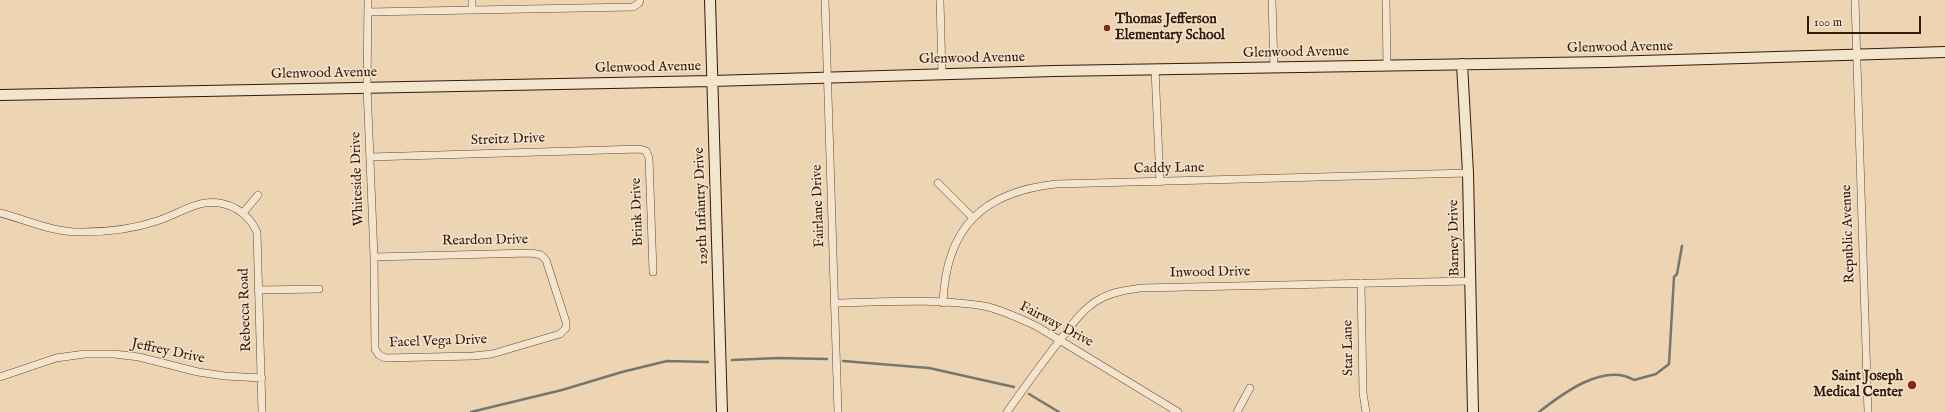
<!DOCTYPE html>
<html>
<head>
<meta charset="utf-8">
<style>
	body { margin:0 }
	#map { position:relative; width:1945px; height:412px; overflow:hidden; background:#edd5b3; font-family:"IM FELL English",serif }
	canvas { display:block }
	.scale { position:absolute; left:1807px; top:16px; width:114px; height:18px; box-sizing:border-box; border:2px solid #35190b; border-top:0; padding-left:5px; font-size:12px; line-height:14px; white-space:nowrap; color:#35190b; -webkit-text-stroke:3px #f3e4ce; paint-order:stroke }
</style>
</head>
<body>
<div id="map">
<canvas width="1945" height="412"></canvas>
<div class="scale">100 m</div>
</div>
<script>
const ctx = document.querySelector('canvas').getContext('2d');
ctx.lineJoin = 'round';
function strokePath(path, color, width, dash) { ctx.strokeStyle = color; ctx.lineWidth = width; ctx.lineCap = dash ? 'butt' : 'round'; ctx.setLineDash(dash || []); ctx.stroke(path); }
function label(font, color, halo, rows, align = 'center') {
  ctx.font = font + ' "IM FELL English",serif'; ctx.lineWidth = 3; ctx.setLineDash([]); ctx.textBaseline = 'middle'; ctx.strokeStyle = halo; ctx.fillStyle = color; for (const [text, x, y, turn = 0] of rows) {
    ctx.save(); ctx.translate(x, y); ctx.rotate((+turn || 0) * Math.PI / 180); ctx.textAlign = isNaN(turn) ? turn : align; if (halo) ctx.strokeText(text, 0, 0); ctx.fillText(text, 0, 0); ctx.restore();
  }
}
const stream = new Path2D(`
	M732 360 778 358 827 359
	M843 361 929 368 1014 387
	M1029 394 1059 412
	M471 412 562 390 622 372 667 361 708 362
	M1539 412C1562 394 1604 362 1634 380L1656 374 1669 364 1674 277 1677 274 1682 246`);
const street = new Path2D(`
	M368 0 367 87 374 257 375 349 379 355 385 358 473 356 492 354 560 334 566 328V322L546 260 541 255 531 253 374 257
	M472 0V10
	M825 0 838 412
	M940 0 942 74
	M1272 0 1274 67
	M1386 0 1387 65
	M1855 0 1868 412
	M368 12 633 7 639 3 640 0
	M1155 69 1160 182
	M370 157 640 149 646 151 649 158 653 272
	M938 183 973 218
	M0 213C28 220 53 233 83 232 108 232 133 229 157 221 185 212 204 193 235 208 246 214 252 221 257 232L262 412
	M243 213 258 195
	M1361 283 1363 393 1366 412
	M258 290 319 289
	M835 303C884 302 935 298 984 306 1003 310 1021 319 1038 327L1178 412
	M943 303C946 227 983 192 1056 184L1468 173
	M0 377 56 358 85 354H114L139 357 198 372 225 376 262 378
	M1007 412C1024 388 1041 364 1060 340 1071 326 1083 308 1100 299 1112 292 1127 290 1141 288L1469 281
	M1237 412 1250 388`);
const secondary = new Path2D(`
	M710 0 722 412
	M1462 64 1468 173 1473 412
	M0 95 712 81 1054 71 1607 62 1945 52`);
const markers = [
	[1107,28,4,"#8f2418"],
	[1912,385,5,"#8f2418"]
];
const poiNames = [
	["Thomas Jefferson",1115,20],
	["Elementary School",1115,36],
	["Saint Joseph",1903,377,"right"],
	["Medical Center",1903,393,"right"]
];
const streetNames = [
	["Glenwood Avenue",1620,48,-1],
	["Glenwood Avenue",1296,53,-1],
	["Glenwood Avenue",972,59,-1],
	["Glenwood Avenue",648,68,-1],
	["Glenwood Avenue",324,74,-1],
	["Streitz Drive",508,140,-2],
	["Caddy Lane",1169,169,-1],
	["Whiteside Drive",358,179,-92],
	["129th Infantry Drive",702,206,-92],
	["Fairlane Drive",819,206,-92],
	["Brink Drive",638,212,-92],
	["Republic Avenue",1849,234,-92],
	["Barney Drive",1455,238,-91],
	["Reardon Drive",485,241,-1],
	["Inwood Drive",1210,273,-1],
	["Rebecca Road",246,310,-92],
	["Fairway Drive",1056,325,28],
	["Facel Vega Drive",438,342,-2],
	["Star Lane",1349,348,-91],
	["Jeffrey Drive",168,352,12]
];
strokePath(stream, '#737772', 2.5);
strokePath(street, '#634835', 8);
strokePath(secondary, '#35190b', 12);
strokePath(street, '#f3e4ce', 7);
strokePath(secondary, '#f3e4ce', 10);
for (const [x, y, r, color] of markers) { const dot = new Path2D(); dot.arc(x, y, r, 0, 2 * Math.PI); ctx.fillStyle = color; ctx.fill(dot); strokePath(dot, '#f3e4ce', 1.5); }
label('bold 14px', '#35190b', '#f3e4ce', poiNames, 'left');
label('14px', '#35190b', '#f3e4ce', streetNames);
</script>
</body>
</html>
